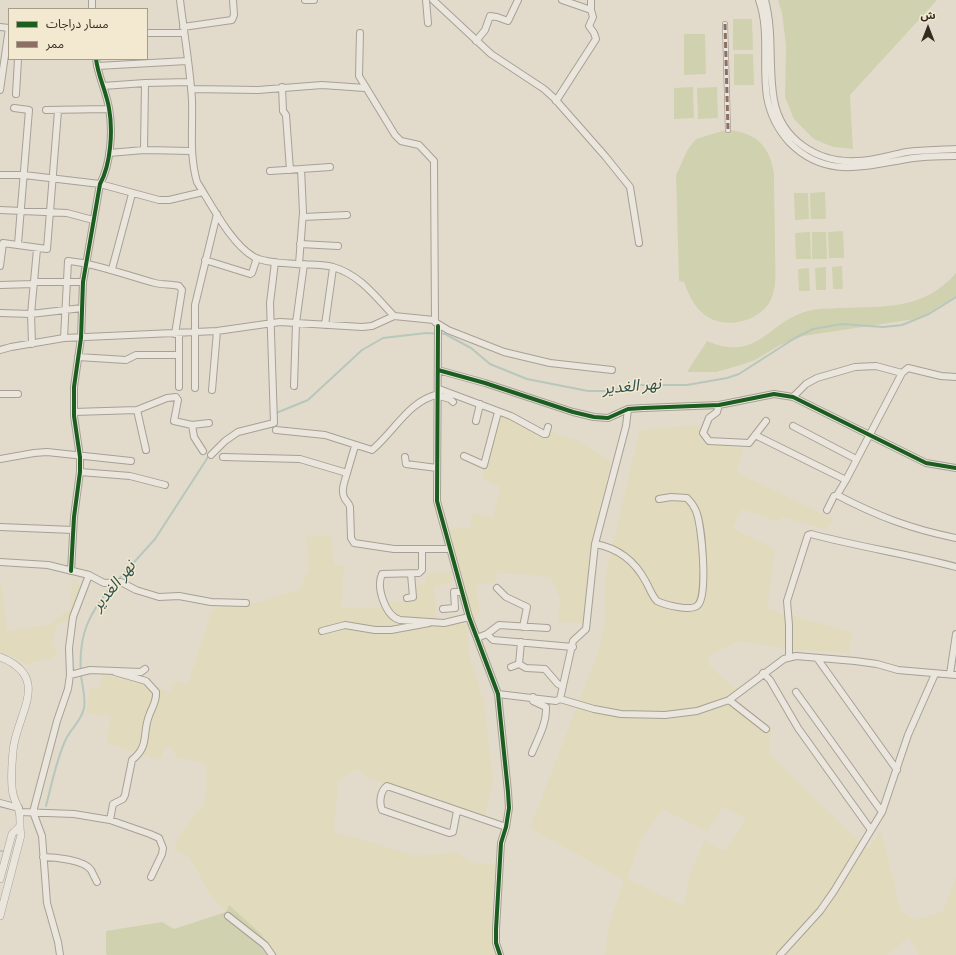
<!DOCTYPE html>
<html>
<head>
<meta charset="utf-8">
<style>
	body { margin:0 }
	#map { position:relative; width:956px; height:955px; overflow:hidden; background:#e2dbcb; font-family:Spectral,"Noto Sans Arabic",serif }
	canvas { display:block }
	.legend { position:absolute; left:8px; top:8px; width:140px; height:52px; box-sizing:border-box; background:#f3e9d1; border:1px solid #a79c89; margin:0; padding:5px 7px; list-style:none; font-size:12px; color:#34291e }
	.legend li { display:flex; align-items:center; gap:8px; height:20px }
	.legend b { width:20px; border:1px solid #a79c89 }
	.north { position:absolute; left:908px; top:8px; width:40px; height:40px; -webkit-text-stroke:3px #f3e9d1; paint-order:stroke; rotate:0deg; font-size:11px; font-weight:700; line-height:16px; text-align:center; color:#34291e }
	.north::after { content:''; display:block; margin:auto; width:14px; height:18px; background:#34291e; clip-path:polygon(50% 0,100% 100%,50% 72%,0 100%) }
</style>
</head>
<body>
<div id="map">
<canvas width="956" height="955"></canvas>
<ul class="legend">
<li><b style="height:5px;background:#1b5e20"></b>مسار دراجات</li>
<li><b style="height:5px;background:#8d6e63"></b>ممر</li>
</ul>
<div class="north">ش</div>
</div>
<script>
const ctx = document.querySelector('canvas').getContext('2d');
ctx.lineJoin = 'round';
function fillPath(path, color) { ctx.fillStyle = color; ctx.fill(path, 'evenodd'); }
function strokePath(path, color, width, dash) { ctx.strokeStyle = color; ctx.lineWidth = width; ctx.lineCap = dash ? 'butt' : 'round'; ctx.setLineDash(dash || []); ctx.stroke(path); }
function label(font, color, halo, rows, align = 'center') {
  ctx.font = font + ' Spectral,"Noto Sans Arabic",serif'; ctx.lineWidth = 3; ctx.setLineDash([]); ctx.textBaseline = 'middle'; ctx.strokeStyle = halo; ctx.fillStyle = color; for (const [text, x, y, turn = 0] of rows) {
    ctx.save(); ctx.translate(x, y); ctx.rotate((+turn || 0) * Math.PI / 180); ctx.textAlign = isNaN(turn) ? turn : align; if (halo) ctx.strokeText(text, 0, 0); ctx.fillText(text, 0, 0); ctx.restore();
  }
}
const farmland = new Path2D(`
	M500 414 578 441 611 461 589 562 586 623 558 622 560 599 550 577 498 572 495 583 476 584 479 612 474 621 446 529 471 528 472 513 493 518 500 487 482 478Z
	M700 425 702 442 744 449 736 472 833 519 825 529 783 517 775 521 742 509 732 528 775 549 767 609 852 632 849 653 789 649 737 641 708 656 710 666 733 687 741 689 734 699 771 729 769 753 868 850 881 830 901 911 914 920 942 912 956 877V955H919L909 937 887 955H605L609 926 624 880 530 828 600 647 605 620V576L640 430ZM723 807 746 818 725 851 704 840 690 875 684 906 627 879 641 839 663 809 707 832Z
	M331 535 334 565H344L341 608H384L387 602 413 601 414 585 426 584V574L451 571 452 582 434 587 436 622 467 624 470 660 484 703 493 780 484 820 364 776 358 769 338 780 336 810 333 833 355 837 414 856 456 852 474 863 495 865 491 937 496 955H277L260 933 229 906 226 912 211 896 189 856 174 849 178 837 203 805 207 790 206 763 177 758 173 749 165 747 160 760 112 745 106 742 111 717 86 713 90 688 99 690 103 675 140 681 171 693 174 681 188 684 212 610 227 605H249L299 590 309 569 306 537Z
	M73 578 81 587 70 618 56 626 52 646 58 648 52 660 46 658 27 664 0 652V585H2L7 631 48 625 70 609Z`);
const green = new Path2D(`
	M778 0H937L850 95 853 149 833 147 814 139 794 119 785 97 786 45 782 13Z
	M733 19H752L753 50H733Z
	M684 34H705L706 74 684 75Z
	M734 54H753L754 85H734Z
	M693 87 694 118 674 119V88Z
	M717 87 718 118 698 119 697 88Z
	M730 130C758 134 770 147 774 174 774 200 775 225 775 251 775 265 777 280 773 294 767 315 742 326 721 322 700 318 691 301 684 282L679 281 676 175 688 149 696 139 722 131Z
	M825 192 826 219H811L810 193Z
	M794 193H808L809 219 795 220Z
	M843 231 844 258H829L828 232Z
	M810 232 811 259H796L795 233Z
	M812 232H826L827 259H812Z
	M842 266 843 289H833L832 267Z
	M826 267V290H816L815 268Z
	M809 268 810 291H799L798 269Z
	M956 273V296L927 314 915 319 803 336 780 345 755 360 744 364 716 372H687L707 341C758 363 767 322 808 311 818 308 829 309 839 308 884 306 923 311 956 273Z
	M229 905 260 933 277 955H108L106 954V931L162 922 174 929 226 912Z`);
const stream = new Path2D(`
	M276 413 308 400 362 350 383 338 426 333 445 334 471 348 490 364 527 379 588 391H610L636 385H687L727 378 739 374 795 338 813 329 842 324 883 327 902 325 929 314 956 297
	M117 581 155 539 210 454
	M46 806C52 784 56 760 66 739 71 728 81 722 84 708 86 697 82 686 81 675 78 636 88 613 114 584
	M0 851H3`);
const pedestrian = new Path2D(`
	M725 24 728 130`);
const minor = new Path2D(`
	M92 0V9
	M180 0C184 33 190 67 192 100 193 128 189 154 197 182 211 204 231 244 254 257 266 263 283 263 296 264 308 265 321 264 333 267 360 275 375 296 394 316L434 320
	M305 0H314
	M426 0 428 23
	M433 0 491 54 544 89 554 98 605 156 630 187 639 243
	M562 0 591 10V0
	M759 0C770 31 762 65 767 97 770 114 778 130 790 143 826 179 864 166 907 159 923 156 940 156 956 156
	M765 0C774 33 768 67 774 100 781 140 818 163 856 161 874 161 890 155 907 152 923 150 940 150 956 149
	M0 27 9 28
	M183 27 232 20 234 15 233 0
	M147 33H184
	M360 33 359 76 395 135 401 141 419 145 434 161 435 322 448 330 504 352 550 363 612 370
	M476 41 485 30 490 16 497 17 508 21 518 0
	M97 66 187 61
	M103 86 145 83
	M282 87 283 111 286 115 290 170
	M191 89 258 90 322 85 365 88
	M0 90 9 28
	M16 94 18 59
	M556 101 596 39 594 33 589 26 593 17 591 10
	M14 108 29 110 18 244
	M46 110 109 109
	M144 150 145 83 190 82
	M109 153 144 150 191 151
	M301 169 330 167
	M270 171 301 169 303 212 299 264
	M0 175H24L100 184 159 200H169L203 192
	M0 210 67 213 93 220
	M303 217 347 215
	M300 244 338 246
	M205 260 250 274 252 273 257 258
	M0 266 3 243 47 249 58 111
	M112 269 132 194
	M34 282H83
	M0 285 34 284
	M0 313 31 314 82 308
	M325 325 333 268
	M438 326 437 501 469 617 498 694 508 792 509 808 506 827 501 843 496 929V943L500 955
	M179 334V387
	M64 338 68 261C98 264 125 275 155 283 163 285 171 284 179 286L182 290 175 334
	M32 344 31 314 37 249
	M0 350 11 347 64 338 217 331 280 322 362 327 372 326 394 316
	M78 357 126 360 136 355H179
	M438 370 485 383 573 412 594 417 608 418 628 409 643 408 719 405 774 394 793 397 926 463 956 468
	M294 386 296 323 304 264
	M195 388V305L217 214
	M439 389 511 416 544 434H546L548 427
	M212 390 217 331
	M0 394H18
	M439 396 450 399 453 402
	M793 397 806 384 817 378 855 367 876 366 902 373 908 368 941 376 956 377
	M719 405 717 412 709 418 703 433 709 441 749 443 766 421
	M137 410 146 450
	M74 412 137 410 167 398 176 397 178 400 174 421 192 425 194 437 203 451
	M476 421 480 404
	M192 425 209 423
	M793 426 856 459
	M276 430 325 435 372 450C395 431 408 401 439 394
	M755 435 846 480
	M211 455 225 441 238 432 274 423 270 303 275 262
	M464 456 484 465 498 412
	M223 457 300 459 347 473 355 446
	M405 457 406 464 437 468
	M0 459 34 453 47 452 131 461
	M80 472 130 476 165 485
	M347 473C345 481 340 491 345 499 347 502 349 503 350 507L351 538 354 543 394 549H450
	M837 495C877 516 911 529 956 538
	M827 510 834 496 837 495 846 480 902 373
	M0 527 73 530
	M595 544C618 548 635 561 646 582 650 589 652 596 657 601 665 605 692 612 698 605 708 595 702 525 696 511 694 506 691 502 687 498L671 497 659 499
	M422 550V570L419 573 382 574C376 587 385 616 400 620L444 623 469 617
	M0 562 48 565 89 575 104 583 121 582 136 590 159 597 179 596 211 602 246 603
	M71 571 74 517 80 472V457L74 416V387L81 338 83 282 100 184C111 164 113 130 109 108 106 91 98 76 96 59
	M497 588 506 597 527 607 523 627
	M407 598 413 597 411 574
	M443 609 455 608 454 592H462
	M322 631 345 625 375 630H391L429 623
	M487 634 499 625 547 628
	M477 638 487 634 493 640 573 647
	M789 657V625L787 601 808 535 811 534C859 547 908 554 956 567
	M817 658 897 770
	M519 664 526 668 545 669 558 684 562 686
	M511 667 519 664 521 642
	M763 673 770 680 798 728 871 830
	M950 674 956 634
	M70 675 90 670 141 672 145 669
	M796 692 882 812
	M498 694 556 701 560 699 594 709 621 714 665 715 697 711 729 700 784 659 796 656 855 661 877 664 898 670 956 675
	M560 699 573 641 586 629 595 544 626 426 628 409
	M729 700 766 729
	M532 753C538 738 547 723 546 707L533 701V697
	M0 803 19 808
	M457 811 453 832 449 833 382 810C379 803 380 791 387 786L506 827
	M20 812 74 814 110 820 150 834 159 838 163 848 162 854 151 877
	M110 820 113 804 123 799 125 795 132 760C150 746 142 733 149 716 152 707 157 701 156 692L146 681 115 672
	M43 857C55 857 84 860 91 870 93 874 95 878 97 882
	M228 916 265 945 272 955
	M60 955 58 942 47 903 42 836 33 812 57 721 68 689 70 675 69 648 73 617 89 575
	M780 955 820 911 834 891 882 812 908 735 935 674`);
const tertiary = new Path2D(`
	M0 657C53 678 16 714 13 751 12 764 10 780 13 794 14 800 18 805 19 811 21 819 19 827 21 835L0 916
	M0 879 12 834 19 827`);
const quiet = new Path2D(`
	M725 24 728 130`);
const cycleway = new Path2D(`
	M438 326 437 501 469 617 498 694 508 792 509 808 506 827 501 843 496 929V943L500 955
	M438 370 485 383 573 412 594 417 608 418 628 409 643 408 719 405 774 394 793 397 926 463 956 468
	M71 571 74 517 80 472V457L74 416V387L81 338 83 282 100 184C111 164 113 130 109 108 106 91 98 76 96 59`);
const waterNames = [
	["نهر الغدير",632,388,-5],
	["نهر الغدير",115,587,-51]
];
fillPath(farmland, '#e1dabc');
fillPath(green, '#d0d1ae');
strokePath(stream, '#b7c7bc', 2);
strokePath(pedestrian, '#a7a095', 6);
strokePath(minor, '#a7a095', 8);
strokePath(tertiary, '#a7a095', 8);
strokePath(pedestrian, '#eae6dd', 4.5);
strokePath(minor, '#eae6dd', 6);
strokePath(tertiary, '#eae6dd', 7);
strokePath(quiet, '#8d6e63', 3, [6, 3]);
strokePath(cycleway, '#1b5e20', 4);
label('italic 16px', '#2e5351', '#f3e9d1', waterNames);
</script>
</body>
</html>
